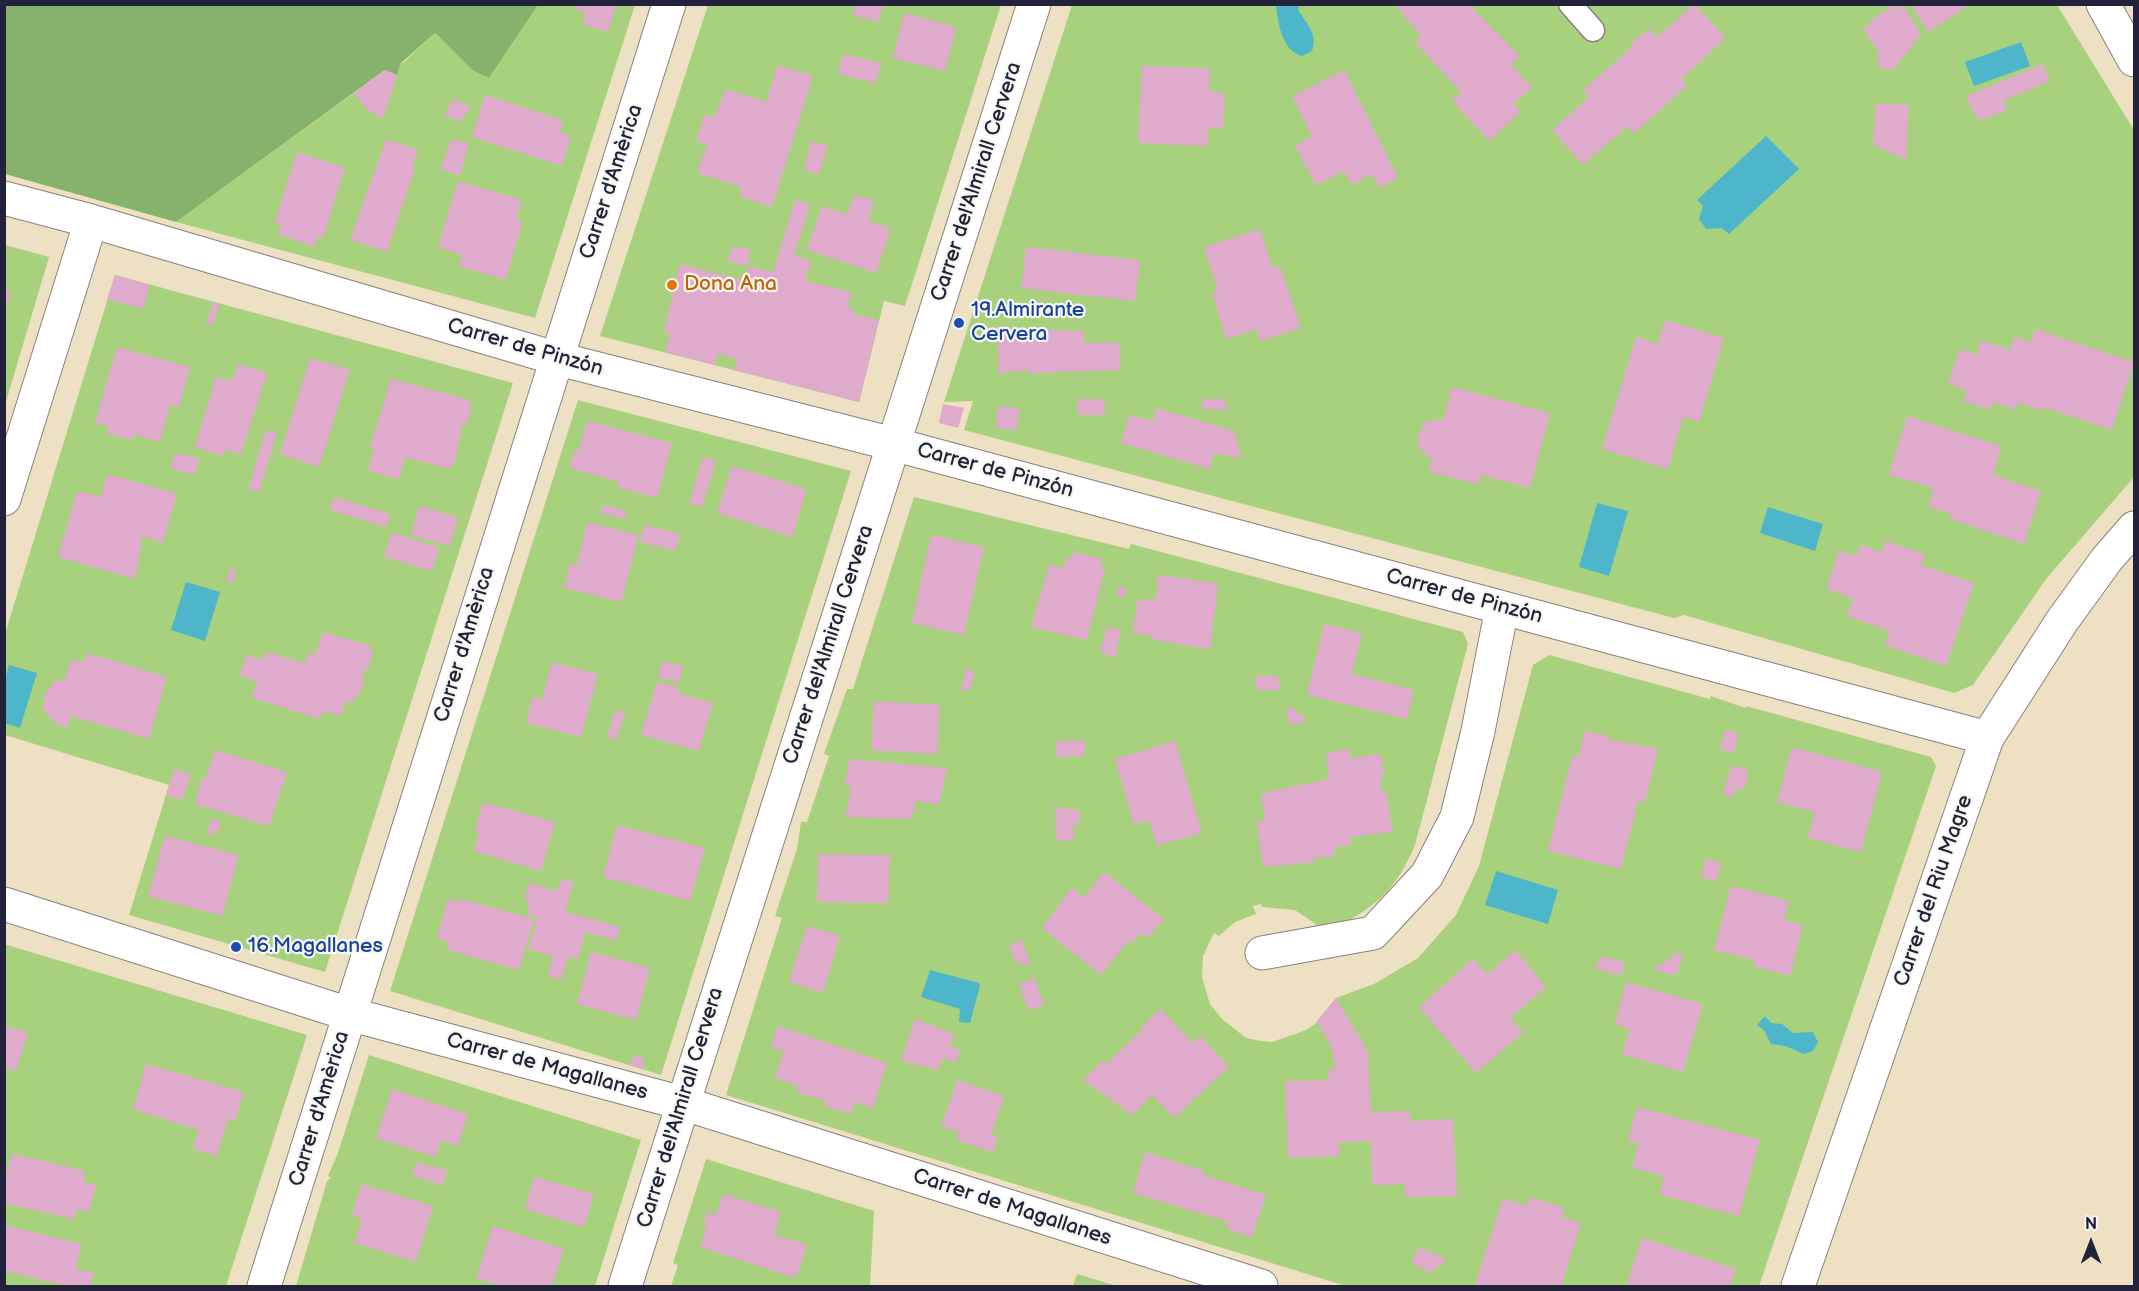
<!DOCTYPE html>
<html>
<head>
<meta charset="utf-8">
<style>
	body { margin:0 }
	#map { position:relative; width:2139px; height:1291px; overflow:hidden; background:#eee0c2; font-family:"Balsamiq Sans",sans-serif }
	canvas { display:block }
	.frame { position:absolute; inset:0; border:6px solid #22223b; pointer-events:none }
	.north { position:absolute; left:2061px; top:1213px; width:60px; height:60px; -webkit-text-stroke:4px #f6f6f2; paint-order:stroke; rotate:0deg; font-size:16px; font-weight:700; line-height:24px; text-align:center; color:#22223b }
	.north::after { content:''; display:block; margin:auto; width:21px; height:27px; background:#22223b; clip-path:polygon(50% 0,100% 100%,50% 72%,0 100%) }
</style>
</head>
<body>
<div id="map">
<canvas width="2139" height="1291"></canvas>
<div class="frame"></div>
<div class="north">N</div>
</div>
<script>
const ctx = document.querySelector('canvas').getContext('2d');
ctx.lineJoin = 'round';
function fillPath(path, color) { ctx.fillStyle = color; ctx.fill(path, 'evenodd'); }
function strokePath(path, color, width, dash) { ctx.strokeStyle = color; ctx.lineWidth = width; ctx.lineCap = dash ? 'butt' : 'round'; ctx.setLineDash(dash || []); ctx.stroke(path); }
function label(font, color, halo, rows, align = 'center') {
  ctx.font = font + ' "Balsamiq Sans",sans-serif'; ctx.lineWidth = 4.5; ctx.setLineDash([]); ctx.textBaseline = 'middle'; ctx.strokeStyle = halo; ctx.fillStyle = color; for (const [text, x, y, turn = 0] of rows) {
    ctx.save(); ctx.translate(x, y); ctx.rotate((+turn || 0) * Math.PI / 180); ctx.textAlign = isNaN(turn) ? turn : align; if (halo) ctx.strokeText(text, 0, 0); ctx.fillText(text, 0, 0); ctx.restore();
  }
}
const green = new Path2D(`
	M538 5H635L535 318 176 222 386 70 404 62 435 33 472 70 489 78Z
	M708 5H1001L905 306 884 301 859 402 600 336Z
	M1072 5H2057L2134 130V477L2046 579 1973 685 1954 693 1684 615 1674 618 964 430 973 401 944 402Z
	M5 245 49 257 5 405Z
	M115 275 513 383 325 972 129 915 169 785 5 735V634Z
	M578 400 851 471 661 1075 390 991Z
	M914 497 1129 549 1131 544 1463 632 1468 644 1415 845C1396 891 1371 912 1326 931L1295 910 1262 907 1261 904 1253 906 1256 914 1235 922 1219 936 1214 933 1203 956 1202 978 1210 1004 1222 1019 1246 1038 1261 1041 1272 1042 1306 1030 1315 1024 1336 998 1374 984 1418 958 1456 915 1479 866 1533 665 1549 655 1710 699 1711 696 1745 708 1746 706 1931 757 1936 766 1759 1286H1346L726 1095 782 918 775 916 797 849 801 822H807L829 756 824 754 847 689H853Z
	M4 944 307 1035 226 1286H5Z
	M369 1055 641 1140 595 1286H296L327 1181 331 1178 328 1176 338 1153Z
	M706 1159 874 1211 870 1286H671L678 1265 673 1263Z
	M1077 1274 1117 1286H1073Z`);
const forest = new Path2D(`
	M4 5H538L489 78 472 70 435 33 400 64 397 75 385 70 176 222 5 174Z`);
const water = new Path2D(`
	M1276 5H1299L1298 10C1307 24 1318 34 1312 51L1302 56C1282 51 1278 23 1276 5Z
	M2021 42 2030 66 1974 86 1965 62Z
	M1766 136 1799 169 1729 234 1722 228 1706 229 1699 219 1703 206 1697 200Z
	M1597 503 1628 511 1609 576 1579 567Z
	M1768 507 1823 524 1815 551 1760 533Z
	M186 582 220 592 205 641 171 630Z
	M9 665 37 673 20 728 5 723V679Z
	M1496 871 1558 890 1548 924 1485 905Z
	M930 970 979 983 980 986 970 1023 959 1022 960 1009 921 997Z
	M1765 1016 1771 1023 1782 1024 1793 1033 1813 1032 1818 1042 1813 1051 1803 1054 1786 1046 1771 1044 1764 1030 1757 1025Z`);
const building = new Path2D(`
	M577 4H617L608 32 583 24 585 13 575 10Z
	M856 4H883L878 22 853 15Z
	M1394 4H1473V9L1520 56 1511 64 1532 87 1513 104 1520 112 1489 141 1452 101 1461 92 1415 42 1421 36Z
	M1694 4 1726 38 1681 79 1687 86 1634 133 1627 126 1583 165 1552 130 1589 97 1583 90 1632 47 1630 44 1649 29 1657 37Z
	M1895 4H1902L1921 34 1893 70 1878 67 1879 53 1863 29 1872 23 1870 21Z
	M1911 4H1971L1928 32Z
	M904 13 946 24 956 29 945 71 893 58Z
	M843 54 881 63 876 83 838 74Z
	M2043 64 2050 81 2004 100 2007 110 1982 120 1974 114 1966 96Z
	M778 65 813 76 772 207 739 196 742 187 697 173 707 145 696 141 705 114 715 117 725 89 766 102Z
	M1142 66 1210 68 1209 92 1225 93 1223 128H1208L1207 146 1138 143Z
	M386 70 397 75 383 118 368 111 354 93Z
	M1344 70 1398 178 1379 188 1372 174 1351 185 1344 171 1316 185 1295 146 1312 136 1292 96Z
	M485 95 563 120 560 132 571 136 562 166 472 137Z
	M453 98 471 107 460 122 445 115Z
	M1876 103 1909 105 1906 160 1873 145Z
	M386 139 418 150 413 167 415 168 387 252 350 240Z
	M452 139 469 143 460 175 440 170Z
	M811 141 828 146 819 174 804 171Z
	M297 152 345 168 323 238 318 236 314 247 278 234 281 225 275 222Z
	M458 181 522 200 516 220 523 222 505 280 459 266 462 255 438 247Z
	M854 195 874 200 868 221 891 228 876 273 807 250 822 206 848 214Z
	M795 200 810 204 794 256 811 261 805 281 851 292 848 307 854 308 853 314 879 320 859 402 734 370 737 358 718 354 715 365 665 352 670 334 664 332 680 264 746 281 749 266 773 272Z
	M1260 229 1273 269 1280 266 1301 328 1260 341 1256 329 1226 339 1212 292 1218 290 1204 247Z
	M732 246 751 250 747 266 728 261Z
	M1026 247 1140 260 1135 301 1021 288Z
	M115 275 150 285 143 309 107 299Z
	M4 290 11 291 5 310H4Z
	M213 302 219 304 213 326 206 324Z
	M1665 320 1724 338 1699 422 1683 417 1668 469 1602 449 1636 337 1658 344Z
	M997 326 1084 332V343L1119 342 1120 370 1028 373 1025 369 1020 373 1009 370 1005 374H999Z
	M2035 329 2134 362 2112 430 2043 407 2042 411 2018 402 2016 410 1993 402 1991 410 1963 401 1967 390 1948 384 1960 349 1977 355 1981 340 2010 350 2014 337 2031 342Z
	M117 347 190 367 179 407 170 405 160 442 134 434 133 440 107 434 109 427 95 423Z
	M310 358 350 370 319 467 280 454Z
	M238 364 267 373 241 454 225 450 223 456 195 447 216 377 232 381Z
	M391 379 470 400 471 410 467 423 462 425 456 460 449 469 405 457 399 479 368 471 374 449 370 447Z
	M1452 387 1550 413 1530 488 1481 475 1479 484 1429 472 1432 460 1418 446V436L1423 429 1420 427 1428 420H1443Z
	M1078 399H1104L1105 415H1078Z
	M1202 399H1224L1228 410 1202 409Z
	M943 404 964 408 958 428 939 423Z
	M998 406 1019 408 1017 430 996 428Z
	M1156 408 1234 431 1241 458 1214 453 1210 469 1121 443 1129 415 1153 421Z
	M1907 416 2001 446 1993 475 2041 491 2024 544 1950 519 1951 514 1928 507 1933 488 1889 475Z
	M587 421 672 443 657 498 617 487 618 481 569 468 575 450H579Z
	M266 430 277 433 259 492 248 489Z
	M176 453 199 459 194 475 170 468Z
	M703 457 716 461 702 507 689 503Z
	M732 466 807 489 792 537 717 513Z
	M107 474 177 494 163 543 142 536 136 579 58 557 77 491 101 497Z
	M334 497 390 514 386 527 330 510Z
	M603 505 627 511 624 519 601 513Z
	M419 506 458 517 450 546 411 535Z
	M587 522 639 535 621 602 564 588 570 564 577 565Z
	M644 525 680 534 676 551 640 542Z
	M391 533 439 547 432 571 384 557Z
	M931 535 984 547 964 635 912 623Z
	M1886 541 1925 554 1921 565 1974 583 1946 666 1885 645 1890 631 1847 616 1853 598 1826 589 1839 551 1856 556 1860 545 1882 552Z
	M1073 552 1102 559 1100 566 1105 567 1087 640 1031 627 1049 565 1064 568 1066 557 1071 559Z
	M231 568 236 570 233 583 226 581Z
	M1158 575 1218 583 1210 649 1153 640V636L1133 633 1137 601 1156 599Z
	M1118 586 1127 588 1124 598 1116 595Z
	M1324 624 1362 633 1352 674 1414 690 1407 719 1307 695Z
	M1107 627 1121 630 1115 658 1100 652Z
	M323 632 371 646 372 655 369 667 362 674 364 680 360 694 355 697 353 703 345 701 341 716 323 711 320 719 252 698 257 681 240 676 246 655 263 660 266 652 305 663 308 653 315 655Z
	M87 653 167 677 149 739 71 716 67 728 55 723 44 711V695L54 682 65 679 71 659 84 662Z
	M662 661 683 666 679 683 658 677Z
	M552 662 598 674 581 737 526 723 532 697 542 700Z
	M966 669 975 671 970 690H961Z
	M1255 676H1278L1280 690H1256Z
	M657 682 679 687 677 693 713 703 699 751 641 735Z
	M874 701 940 705 937 754 871 750Z
	M1290 707 1305 718V722L1290 725 1286 709Z
	M615 710 626 712 616 740 607 737Z
	M1725 730 1739 734 1734 753 1720 749Z
	M1585 731 1608 736 1607 739 1658 749 1645 802 1638 801 1621 869 1548 851 1572 756 1578 757Z
	M1085 740 1084 756 1056 757V741Z
	M1175 741 1202 833 1157 846 1149 820 1134 824 1115 759Z
	M1792 747 1882 772 1861 852 1808 838 1815 812 1777 802Z
	M1349 749 1351 758 1381 754 1384 777 1380 778 1382 793 1387 792 1392 832 1350 837 1351 845 1334 847 1335 856 1314 858 1315 862 1263 867 1257 820H1265L1261 793 1329 779 1326 753Z
	M215 750 287 772 269 826 195 804 202 777 206 779Z
	M849 759 947 768 939 804 916 801 911 819 846 817 851 787 845 785Z
	M1731 766 1749 770 1744 790 1736 788 1733 798 1723 795Z
	M174 769 191 774 182 800 166 795Z
	M483 802 555 822 541 871 474 851 479 832 475 830Z
	M1055 807 1080 810 1079 825H1073L1074 840 1056 841Z
	M212 817 221 823 216 835 207 833Z
	M617 825 705 848 690 901 603 877Z
	M165 836 239 855 222 916 148 896Z
	M818 854 890 855 888 903 817 902Z
	M1706 858 1721 863 1716 881 1701 877Z
	M1104 872 1164 919 1147 938 1141 933 1131 943 1128 941 1101 975 1042 928 1072 888 1084 897Z
	M561 879 574 882 565 912 620 927 616 941 585 932 578 959 568 957 561 980 548 976 553 956 529 949 537 916 527 914 529 901 525 900 529 883 557 891Z
	M1731 886 1789 901 1784 920 1803 925 1790 976 1753 966 1754 960 1714 950Z
	M448 899 460 902 461 899 534 919 519 970 447 950 449 942 437 938Z
	M807 926 840 936 823 993 789 982Z
	M1022 940 1031 966 1015 962 1009 945Z
	M1515 950 1546 987 1510 1018 1523 1032 1476 1073 1419 1007 1473 959 1487 975Z
	M1683 950 1678 972 1673 975 1652 969Z
	M591 952 650 968 636 1020 577 1004Z
	M1602 956 1625 962 1621 975 1595 969Z
	M1035 978 1044 1005 1028 1010 1019 984Z
	M1626 982 1703 1004 1683 1072 1622 1054 1630 1029 1615 1024Z
	M1336 998 1367 1049 1371 1112 1410 1111V1121L1453 1119 1457 1196 1405 1197 1404 1184 1372 1185 1371 1141 1339 1142V1156L1288 1158 1285 1081 1329 1080 1328 1070H1335L1332 1048 1317 1021Z
	M1160 1009 1193 1043 1200 1036 1229 1067 1174 1118 1152 1095 1132 1115 1083 1080 1102 1061 1106 1064 1143 1029 1141 1027Z
	M915 1019 954 1034 950 1046 960 1050 956 1063 943 1058 938 1070 901 1061Z
	M4 1026 28 1032 16 1071 4 1067Z
	M777 1026 887 1063 873 1108 855 1102 851 1114 825 1106 827 1102 796 1092 798 1086 775 1078 784 1051 771 1048Z
	M633 1055 645 1059 642 1069 630 1065Z
	M146 1064 244 1092 235 1121 228 1118 217 1156 193 1149 199 1130 133 1109Z
	M957 1080 1004 1096 991 1135 998 1138 993 1152 956 1140 959 1132 941 1127Z
	M392 1089 468 1114 458 1146 441 1141 436 1157 376 1138Z
	M1637 1107 1760 1140 1739 1216 1660 1195 1664 1176 1632 1168 1639 1144 1628 1141Z
	M1145 1152 1204 1171 1203 1175 1266 1195 1252 1237 1226 1229 1229 1222 1133 1193Z
	M12 1154 85 1171 83 1182 96 1185 89 1212 76 1209 74 1219 4 1203V1182Z
	M416 1162 447 1171 443 1185 412 1176Z
	M534 1177 594 1194 584 1227 525 1209Z
	M361 1184 433 1206 416 1262 354 1243 362 1219 352 1216Z
	M723 1194 781 1212 774 1235 807 1245 796 1278 700 1247 707 1226 703 1225 707 1212 716 1215Z
	M1529 1197 1565 1208 1562 1217 1581 1223 1561 1286 1475 1285 1503 1198 1526 1206Z
	M4 1225 81 1244 76 1269 94 1273 90 1286H69L4 1271Z
	M493 1226 564 1249 552 1286H502L476 1278Z
	M1642 1238 1736 1269 1730 1286H1635L1627 1284Z
	M1420 1247 1447 1260 1430 1273 1411 1262Z`);
const service = new Path2D(`
	M1570 4 1593 30`);
const minor = new Path2D(`
	M2103 4 2134 60
	M4 198 91 221 555 358 893 444 1987 738
	M4 499 91 221
	M4 904 349 1014 682 1103 1261 1286
	M1262 953 1373 933 1427 875 1457 817 1478 731 1502 608
	M264 1286 669 4
	M625 1286 1034 4
	M1798 1286 1987 738 2062 621 2107 559 2134 528`);
const markers = [
	[672,285,6,"#e8710a"],
	[959,323,6,"#1a4fb4"],
	[236,947,6,"#1a4fb4"]
];
const streetNames = [
	["Carrer d'Amèrica",612,182,-72],
	["Carrer del'Almirall Cervera",977,182,-72],
	["Carrer de Pinzón",525,348,16],
	["Carrer de Pinzón",995,471,15],
	["Carrer de Pinzón",1464,597,15],
	["Carrer d'Amèrica",465,645,-73],
	["Carrer del'Almirall Cervera",829,645,-72],
	["Carrer del Riu Magre",1934,891,-71],
	["Carrer de Magallanes",547,1067,15],
	["Carrer del'Almirall Cervera",681,1108,-73],
	["Carrer d'Amèrica",320,1109,-73],
	["Carrer de Magallanes",1012,1208,18]
];
const foodNames = [
	["Dona Ana",684,285]
];
const transitNames = [
	["19.Almirante",971,311],
	["Cervera",971,335],
	["16.Magallanes",248,947]
];
fillPath(green, '#a8d17d');
fillPath(forest, '#86b36c');
fillPath(water, '#4db6cb');
fillPath(building, '#dfaacb');
strokePath(service, '#88817e', 25);
strokePath(minor, '#88817e', 35);
strokePath(service, '#fff', 22);
strokePath(minor, '#fff', 33);
for (const [x, y, r, color] of markers) { const dot = new Path2D(); dot.arc(x, y, r, 0, 2 * Math.PI); ctx.fillStyle = color; ctx.fill(dot); strokePath(dot, '#f6f6f2', 2); }
label('21px', '#22223b', '#f6f6f2', streetNames);
label('21px', '#c56008', '#f6f6f2', foodNames, 'left');
label('21px', '#164399', '#f6f6f2', transitNames, 'left');
</script>
</body>
</html>
